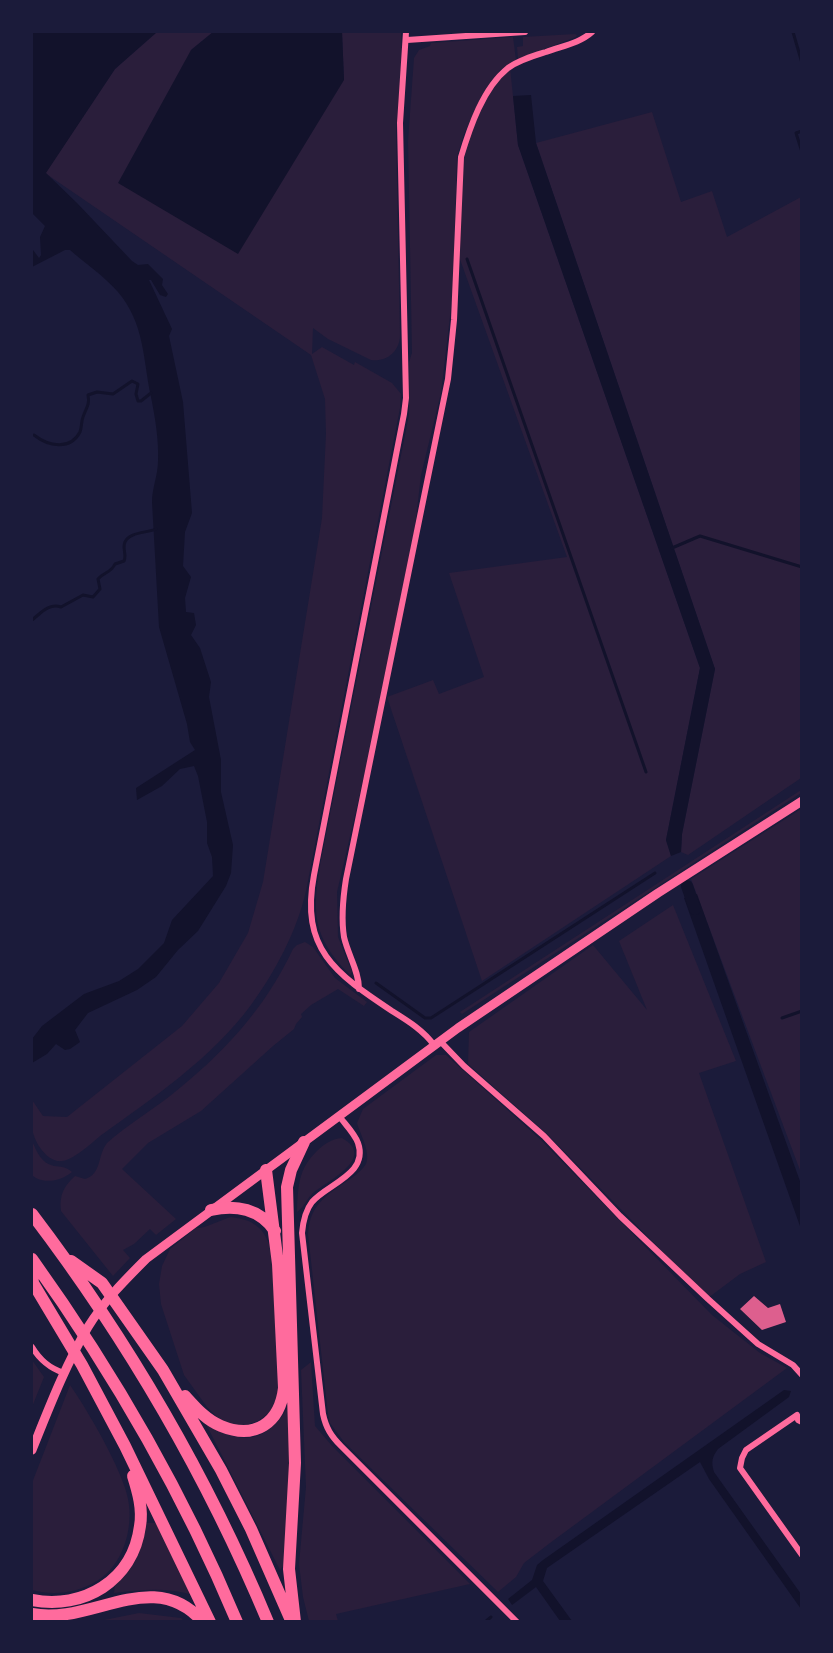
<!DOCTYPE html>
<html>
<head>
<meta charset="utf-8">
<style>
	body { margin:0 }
	#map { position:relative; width:833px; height:1653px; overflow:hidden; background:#1b1b3a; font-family:"Golos Text",sans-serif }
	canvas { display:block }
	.frame { position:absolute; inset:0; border:33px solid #1b1b3a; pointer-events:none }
</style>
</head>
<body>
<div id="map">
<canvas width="833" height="1653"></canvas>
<div class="frame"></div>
</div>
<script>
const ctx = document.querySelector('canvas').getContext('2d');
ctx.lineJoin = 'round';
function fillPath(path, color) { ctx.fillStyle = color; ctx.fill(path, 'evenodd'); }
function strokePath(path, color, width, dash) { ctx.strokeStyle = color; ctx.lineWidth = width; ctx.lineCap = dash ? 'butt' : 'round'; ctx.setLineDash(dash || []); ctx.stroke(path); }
const green = new Path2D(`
	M157 32H213L191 50 344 80 342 32H401L402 55 396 131 400 336C399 352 387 362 371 360L328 339 313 328 312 354 322 347 354 365 355 362 392 383 401 394 400 408 306 891C297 931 275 972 251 1005 211 1059 154 1097 100 1136 92 1143 73 1160 62 1161 47 1163 33 1141 32 1127 31 1118 32 1109 32 1100L43 1116 67 1117 182 1026 219 983 248 933 263 882 322 518 326 434 325 399 311 355 45 173 115 69Z
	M575 34 577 35 576 37 518 59 517 47 523 46V37Z
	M513 37 516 60 500 70 478 105 464 134 457 157 453 291 441 393 421 475 415 527 366 768 337 892 338 937 352 972 350 975C311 936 312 910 321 860L409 415V362L412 353 408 141 414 58 419 50 430 46 431 43Z
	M510 67 518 145 700 668 666 840 671 856 482 981 387 697 433 680 439 694 484 677 449 573 567 557 457 251 461 157 485 99Z
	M652 112 681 202 712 191 727 237 801 197V778L688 855 681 852 682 834 715 669 536 143Z
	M801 790V793L462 1014 460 1012Z
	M801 809V1173L691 879Z
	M673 905 736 1061 699 1073 766 1262 740 1274 708 1298 547 1134 468 1064 469 1032 593 945 647 1010 619 941Z
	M305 942 313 947 335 978 367 1002 364 1006 338 989 311 1005 301 1014 302 1017 296 1024 294 1029 273 1046 201 1111 148 1143 122 1169 176 1219 156 1235 150 1229 134 1244 123 1250 130 1258 113 1276 61 1211C59 1195 64 1186 75 1176L85 1179C102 1174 97 1156 107 1143 126 1126 149 1112 170 1096 222 1055 265 1009 293 949L297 945Z
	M436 1055H446L541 1140 712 1315 760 1353 787 1368 550 1543 524 1563 516 1577 498 1592 344 1442 330 1423 328 1414 308 1234C310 1202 329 1194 353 1177 357 1174 363 1169 366 1164 371 1152 360 1134 357 1123L363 1109Z
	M342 1138C378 1158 325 1182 312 1194 306 1200 304 1207 297 1212 298 1187 298 1169 317 1151 325 1143 332 1139 342 1138Z
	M32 1141C37 1152 41 1163 54 1166 61 1167 65 1166 72 1172 61 1181 43 1185 32 1175Z
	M231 1217C256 1220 265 1229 272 1253L278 1396 270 1412 258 1421 243 1426 229 1423 218 1418 207 1407 184 1375 161 1304 159 1284 162 1266 170 1249 196 1228C205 1229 220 1220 231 1217Z
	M32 1360 44 1377 32 1407Z
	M311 1362 315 1426 333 1447 470 1584 336 1614 338 1621H309L303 1597 299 1564 306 1487 301 1370Z
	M70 1385C87 1409 123 1471 128 1499 134 1528 123 1565 97 1581 77 1593 54 1596 32 1590V1483Z
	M289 1405 290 1489 284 1565 280 1570 206 1424C243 1446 267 1443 289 1405Z
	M146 1523H156L193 1595C166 1587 141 1590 114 1593L115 1584 138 1555Z
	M139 1613 181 1618 184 1621H99Z`);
const water = new Path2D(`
	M32 32H157L115 69 46 173 77 203 132 261 138 265 148 264 163 279 162 285 168 294 166 297 160 295 151 280H149L172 329 169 336 183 402 192 513 185 532 183 566 191 577 185 598 186 612 194 613 196 625 191 635 200 648 211 682 209 697 221 760V792L233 845 231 873 226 886 198 931 178 950 156 977 137 990 88 1013 75 1030 80 1042 70 1049 65 1050 56 1044 47 1054 32 1063V1039L42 1026 84 994 119 981 138 969 164 943 172 920 213 876 212 857 207 843V822L198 776 194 766 180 769 162 786 137 800 136 788 195 750 190 742 187 724 159 627 152 502C152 488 158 475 158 461 159 440 155 417 151 397 143 360 145 324 118 292 104 276 86 264 70 250H65L32 267V252L33 250 39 258 41 255 40 237 45 226 32 213Z
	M213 32H342L344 80 238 254 118 183 191 50Z
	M531 95 536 143 715 669 682 834 681 852 671 856 666 840 700 668 518 145 513 96Z
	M697 894 801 1184V1229L684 898Z
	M784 1390 791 1391 789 1397 718 1449C712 1457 711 1462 714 1472L801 1594V1609L709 1479 700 1462 547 1568 543 1581 572 1621H560L536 1587 512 1605 508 1599 532 1580 537 1565 543 1560Z`);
const stream = new Path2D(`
	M793 32 802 63
	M802 131 796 133 802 152
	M467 259 646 772
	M34 435C48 446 70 451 80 432 82 427 81 422 83 417 86 408 90 405 88 395L97 392 113 394 132 381 138 384 136 394 138 401H141L151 393
	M672 548 700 536 802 567
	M32 620C41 613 49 603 61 607L83 595 93 597 100 589 98 579C104 572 111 573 115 564L124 561C127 555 122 548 125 542 129 532 147 533 156 529
	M376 983 425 1018H431L655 873
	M782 1018 802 1011
	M485 1622 491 1617`);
const canal = new Path2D(`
	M687 886 695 909`);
const building = new Path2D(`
	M754 1296 768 1308 780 1304 786 1322 762 1330 740 1309Z`);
const minor = new Path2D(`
	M406 32 400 123 406 398 404 414 314 875C300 949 335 973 392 1011 408 1021 423 1030 434 1045
	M407 40 525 32
	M359 989C359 971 348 955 344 937 341 918 343 898 346 879L448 379 454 320 461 157C470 127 483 88 508 68 519 60 533 56 546 52 562 46 580 43 592 32
	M440 1041 464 1066 544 1136 620 1216 708 1299 758 1344 793 1365 802 1375
	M339 1116C345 1124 355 1134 358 1143 369 1174 327 1184 312 1202 305 1211 303 1222 302 1233L323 1414C326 1428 331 1436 341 1446L517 1622
	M32 1347C40 1360 49 1368 64 1373
	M797 1415 746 1450 742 1458 740 1468 802 1555
	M797 1415 798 1420 802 1422`);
const secondary = new Path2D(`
	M32 1450C49 1408 65 1366 88 1327 104 1301 125 1280 146 1259L458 1028 658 893 802 801`);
const motorway = new Path2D(`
	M211 1210C236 1204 260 1209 275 1231
	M32 1214C127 1339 207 1476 268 1622
	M32 1259C113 1372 183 1493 237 1622
	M71 1261 102 1283 163 1370 221 1470 251 1529 290 1618
	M32 1273 33 1283 82 1365 125 1446 210 1622
	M185 1396C195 1407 206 1420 221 1426 255 1440 280 1423 284 1388L278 1264 266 1170
	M32 1600C83 1610 133 1581 140 1526 143 1509 138 1492 133 1476
	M32 1614C91 1626 153 1565 203 1622
	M295 1622 289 1569 295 1463 287 1187 291 1170 304 1142`);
fillPath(green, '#2a1e3b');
fillPath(water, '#12122b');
strokePath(stream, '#12122b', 3);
strokePath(canal, '#12122b', 12);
fillPath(building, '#dd5f8e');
strokePath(minor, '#ff6b9d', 6);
strokePath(secondary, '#ff6b9d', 9);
strokePath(motorway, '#ff6b9d', 12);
</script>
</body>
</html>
